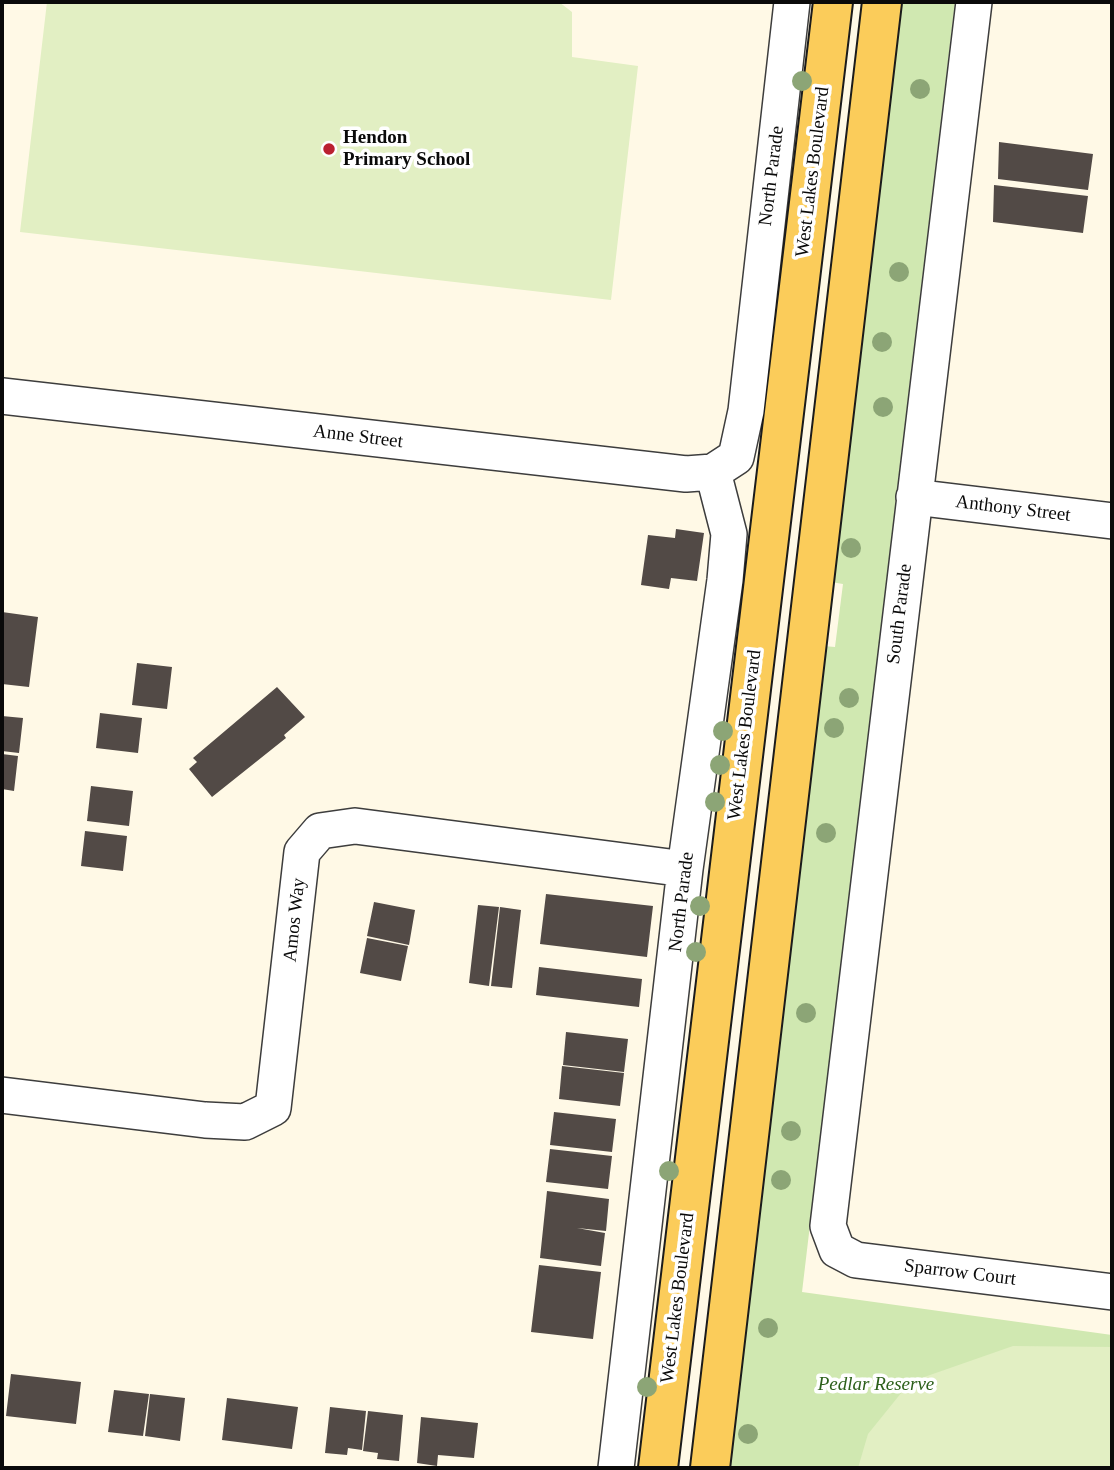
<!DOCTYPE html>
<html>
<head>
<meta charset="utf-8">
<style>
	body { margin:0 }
	#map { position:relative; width:1114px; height:1470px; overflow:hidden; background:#fff9e6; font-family:"Times New Roman",serif }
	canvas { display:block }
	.frame { position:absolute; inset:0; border:4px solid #0a0a0a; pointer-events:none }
</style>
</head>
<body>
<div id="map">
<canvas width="1114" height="1470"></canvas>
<div class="frame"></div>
</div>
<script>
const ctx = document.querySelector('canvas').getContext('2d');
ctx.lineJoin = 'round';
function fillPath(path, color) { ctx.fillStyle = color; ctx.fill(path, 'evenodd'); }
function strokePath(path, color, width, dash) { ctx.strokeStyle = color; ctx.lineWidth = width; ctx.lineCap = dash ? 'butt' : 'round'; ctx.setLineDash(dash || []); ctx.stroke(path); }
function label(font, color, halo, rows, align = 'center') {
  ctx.font = font + ' "Times New Roman",serif'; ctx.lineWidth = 7; ctx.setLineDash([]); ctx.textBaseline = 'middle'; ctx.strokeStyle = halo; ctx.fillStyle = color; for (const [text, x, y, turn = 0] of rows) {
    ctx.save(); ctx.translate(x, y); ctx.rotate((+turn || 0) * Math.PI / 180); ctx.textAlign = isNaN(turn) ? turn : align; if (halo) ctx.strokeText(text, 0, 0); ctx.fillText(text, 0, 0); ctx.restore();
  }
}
const green = new Path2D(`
	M900 2H955L802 1292 1112 1335V1468H724L823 646 835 647 843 584 831 582Z`);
const pitch = new Path2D(`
	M47 2H559L572 12V57L638 66 611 300 20 232Z
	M1013 1346 1112 1347V1468H858L868 1434 910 1382Z`);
const building = new Path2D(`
	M999 142 1093 154 1088 190 998 179Z
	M994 185 1088 196 1083 233 993 222Z
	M676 529 704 533 697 581 671 578 669 589 641 585 648 535 675 538Z
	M2 612 38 617 29 687 2 684Z
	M137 663 172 667 167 709 132 705Z
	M277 687 305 717 284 735 286 738 212 797 189 769 197 762 193 758Z
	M100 713 142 718 138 753 96 748Z
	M2 716 23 718 19 753 2 751Z
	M2 754 18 756 14 791 2 789Z
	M91 786 133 791 129 826 87 821Z
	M85 831 127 836 123 871 81 866Z
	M546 894 653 906 647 957 540 944Z
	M374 902 415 910 409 945 367 936Z
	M478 905 499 907 489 986 469 983Z
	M500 907 521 910 512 988 491 986Z
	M367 938 408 946 401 981 360 973Z
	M539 967 642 979 639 1007 536 995Z
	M566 1032 628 1039 624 1072 563 1065Z
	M562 1066 624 1073 620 1106 559 1099Z
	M554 1112 616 1119 612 1152 550 1145Z
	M550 1149 612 1156 608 1189 546 1182Z
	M547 1191 609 1199 606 1231 577 1228 605 1233 601 1266 540 1258Z
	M539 1265 601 1272 593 1339 531 1332Z
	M11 1374 81 1382 76 1424 6 1416Z
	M114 1390 149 1394 143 1436 108 1432Z
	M150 1394 185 1398 180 1441 145 1436Z
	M227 1398 298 1407 292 1449 222 1440Z
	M330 1407 366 1411 362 1450 348 1448 347 1455 325 1453Z
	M368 1411 403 1415 399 1461 377 1459 378 1453 363 1451Z
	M421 1417 478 1423 474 1458 438 1455 437 1466 417 1463Z`);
const minor = new Path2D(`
	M974 2 828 1226 837 1250 856 1260 1112 1292
	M2 396 686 474 713 472 736 457 746 411 792 2
	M914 497 1112 521
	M2 1095 205 1120 245 1122 273 1108 302 852 320 831 355 826 685 869
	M616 1468 685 869 725 580 729 534 713 472`);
const major = new Path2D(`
	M658 1468 833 2
	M710 1468 882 2`);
const trees = [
	[802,81],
	[920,89],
	[899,272],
	[882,342],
	[883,407],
	[851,548],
	[849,698],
	[834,728],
	[723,731],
	[720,765],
	[715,802],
	[826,833],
	[700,906],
	[696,952],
	[806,1013],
	[791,1131],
	[669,1171],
	[781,1180],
	[768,1328],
	[647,1387],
	[748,1434]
];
const markers = [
	[329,149,7,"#ba2130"]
];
const poiNames = [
	["Hendon",343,138],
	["Primary School",343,160]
];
const streetNames = [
	["West Lakes Boulevard",813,172,-83],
	["North Parade",772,176,-83],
	["Anne Street",358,437,7],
	["Anthony Street",1013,509,7],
	["South Parade",900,614,-83],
	["West Lakes Boulevard",745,735,-83],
	["North Parade",682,902,-83],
	["Amos Way",295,920,-84],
	["Sparrow Court",960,1273,7],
	["West Lakes Boulevard",678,1298,-83]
];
const parkNames = [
	["Pedlar Reserve",876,1385]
];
fillPath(green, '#d0e8b1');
fillPath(pitch, '#e2efc3');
fillPath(building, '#524a46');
strokePath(minor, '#3d3d3d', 38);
strokePath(major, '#1b1b1b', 42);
strokePath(minor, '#fff', 35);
strokePath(major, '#fbcc5a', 38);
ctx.fillStyle = '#8ca576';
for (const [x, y] of trees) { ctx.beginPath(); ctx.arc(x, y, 10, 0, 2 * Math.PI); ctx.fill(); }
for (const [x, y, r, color] of markers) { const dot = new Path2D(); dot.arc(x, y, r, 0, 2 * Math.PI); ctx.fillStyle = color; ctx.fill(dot); strokePath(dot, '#fff', 2.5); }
label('bold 19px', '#0a0a0a', '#fff', poiNames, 'left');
label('19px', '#0a0a0a', '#fff', streetNames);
label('italic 19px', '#2d601b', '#fff', parkNames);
</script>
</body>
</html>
